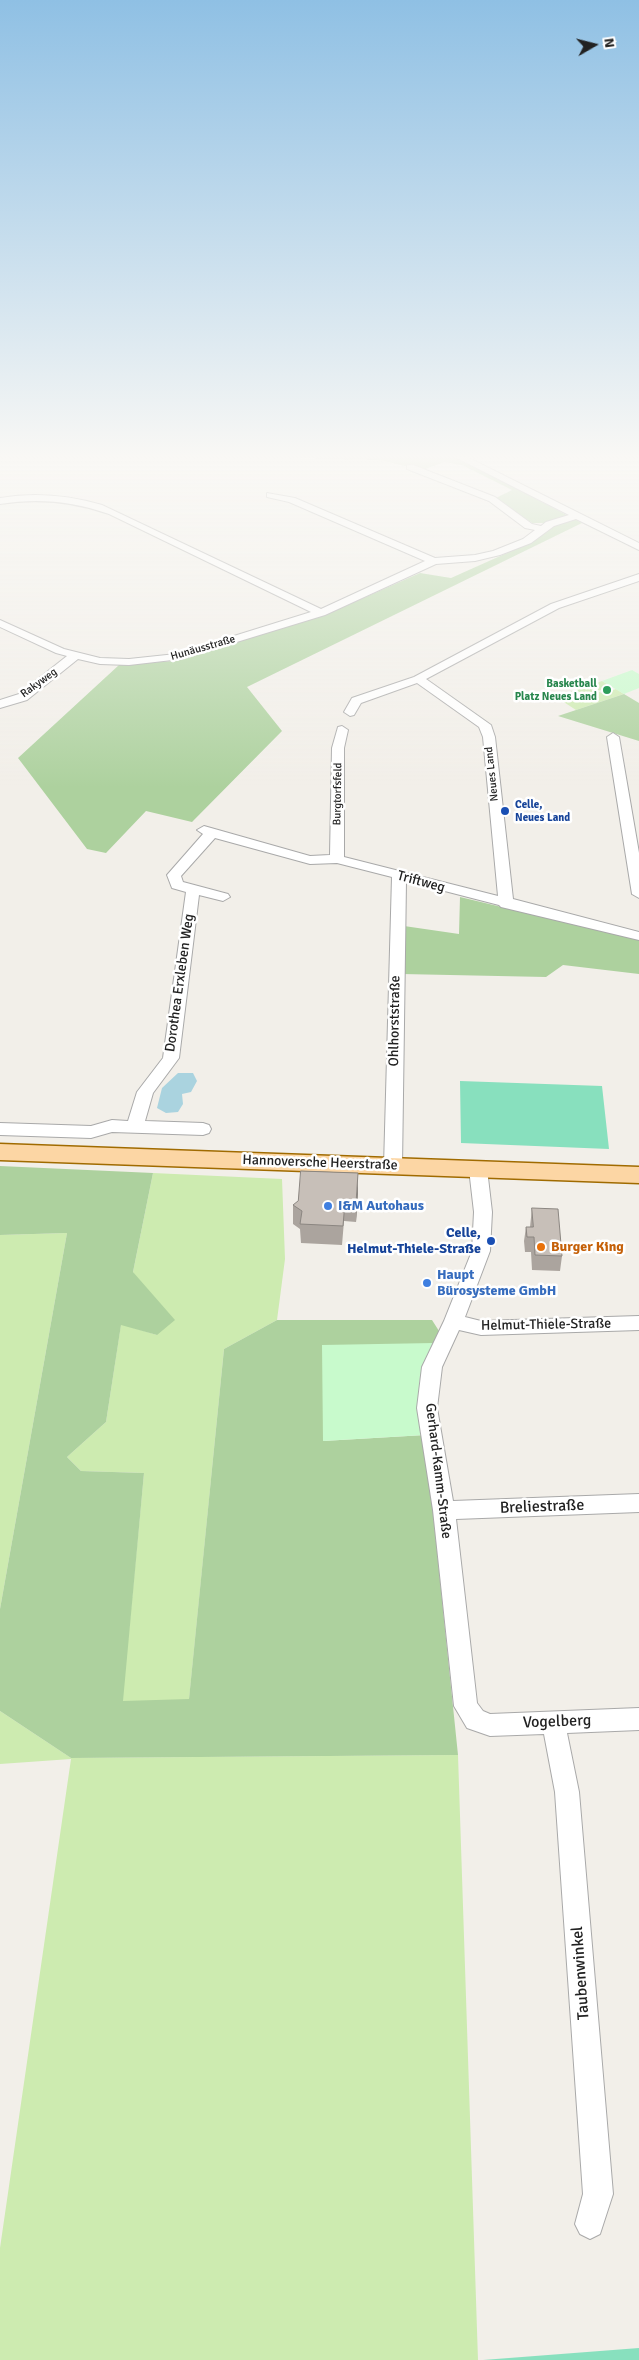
<!DOCTYPE html>
<html>
<head>
<meta charset="utf-8">
<style>
	body { margin:0 }
	#map { position:relative; width:639px; height:2360px; overflow:hidden; background:#f2efe9; font-family:Signika,sans-serif }
	canvas { display:block }
	.north { position:absolute; left:569px; top:20px; width:50px; height:50px; -webkit-text-stroke:4px #fff; paint-order:stroke; rotate:82deg; font-size:14px; font-weight:700; line-height:20px; text-align:center; color:#222 }
	.north::after { content:''; display:block; margin:auto; width:18px; height:22px; background:#222; clip-path:polygon(50% 0,100% 100%,50% 72%,0 100%) }
</style>
</head>
<body>
<div id="map">
<canvas width="639" height="2360"></canvas>
<div class="north">N</div>
</div>
<script>
const ctx = document.querySelector('canvas').getContext('2d');
ctx.lineJoin = 'round';
function fillPath(path, color) { ctx.fillStyle = color; ctx.fill(path, 'evenodd'); }
function strokePath(path, color, width, dash) { ctx.strokeStyle = color; ctx.lineWidth = width; ctx.lineCap = dash ? 'butt' : 'round'; ctx.setLineDash(dash || []); ctx.stroke(path); }
function label(font, color, halo, rows, align = 'center') {
  ctx.font = font + ' Signika,sans-serif'; ctx.lineWidth = 5; ctx.setLineDash([]); ctx.textBaseline = 'middle'; ctx.strokeStyle = halo; ctx.fillStyle = color; for (const [text, x, y, turn = 0] of rows) {
    ctx.save(); ctx.translate(x, y); ctx.rotate((+turn || 0) * Math.PI / 180); ctx.textAlign = isNaN(turn) ? turn : align; if (halo) ctx.strokeText(text, 0, 0); ctx.fillText(text, 0, 0); ctx.restore();
  }
}
const grass = new Path2D(`
	M602 681 611 686 598 691 603 694 616 689 624 694 576 710 556 697Z
	M153 1173 282 1179 285 1259 277 1320 224 1349 189 1700 122 1702 144 1473 81 1471 67 1457 106 1422 121 1324 157 1335 133 1272Z
	M67 1233 0 1609V1235Z
	M0 1711 71 1758 458 1755 478 2360H0V2248L71 1759 0 1764Z`);
const forest = new Path2D(`
	M291 458H458L582 523 247 687 282 731 192 822 146 811 106 853 87 849 18 758 119 665 173 661 327 614 420 573 451 578 527 544 550 528 543 523H532L496 498 512 490 462 465 444 462 423 470 379 460Z
	M624 694 639 703V741L558 716Z
	M460 897 639 940V974L563 965 546 977 402 974 404 926 459 934Z
	M0 1166 153 1173 133 1272 175 1320 157 1335 121 1325 106 1422 67 1457 81 1471 144 1473 123 1701 189 1699 224 1349 277 1320H432L439 1331 434 1343 323 1441 425 1435 458 1755 71 1758 0 1711V1609L67 1233 0 1235Z`);
const park = new Path2D(`
	M632 670 639 674V688L624 694 602 681Z
	M434 1343 419 1382 425 1435 323 1441 322 1345Z`);
const pitch = new Path2D(`
	M460 1081 602 1086 609 1149 461 1143Z
	M639 2348V2360H483Z`);
const water = new Path2D(`
	M178 1073H193L197 1081 191 1092 182 1094 183 1104 178 1112 166 1113 157 1108 162 1088Z`);
const minor = new Path2D(`
	M457 458H469L639 543V550L576 519 554 526 531 543 500 555 475 561 436 564 325 615 181 659 129 665 100 664 78 659 27 700 0 708V700L19 694 67 656 56 653 0 627V620L64 649 100 658 129 659 176 654 311 612 109 514C72 501 38 498 0 504V498C35 492 68 495 102 505L321 609 425 561 289 502 267 497V493L295 498 435 558 475 555 493 551 523 539 535 530 525 528 489 501 407 469V465H413L495 497 532 524 541 526 546 522 569 515Z
	M639 574V581L559 608 426 679 491 725 495 737 513 899 639 932V940L501 907 499 905 406 881 402 1166 399 1170 393 1172 387 1170 384 1166 392 877 337 863 310 864 215 838 181 876 183 882 228 894 230 897 223 901 199 895 179 1058 153 1093 145 1121 203 1123 209 1125 211 1129 209 1133 203 1135 112 1132 91 1138 0 1135V1123L91 1126 112 1120 128 1121 137 1092 163 1058 186 892 172 888 167 875 203 834 197 830 204 826 310 856 330 855 332 748 338 727 342 726 348 730 344 748V857L498 896 483 737 479 727 417 683 361 703 354 715 350 716 344 712 352 698 414 677 551 604Z
	M613 733 619 737 639 853V898L632 894 607 737Z
	M478 1163 484 1165 487 1169 492 1212 490 1251 465 1317 481 1321 639 1316V1330L481 1335 459 1330 442 1367 437 1408 453 1501 639 1494V1512L456 1519 477 1703 483 1711 490 1714 639 1708V1730L567 1733 579 1792 613 2194 600 2234 590 2239 580 2234 575 2224 583 2194 555 1792 544 1734 490 1736 467 1728 454 1706 433 1510 417 1408 422 1367 444 1321 472 1251 474 1212 469 1169 472 1165Z`);
const major = new Path2D(`
	M0 1144 639 1167V1183L0 1160Z`);
const wall = new Path2D(`
	M358 1193 356 1222 344 1221 342 1245 301 1243 300 1229 293 1224V1205Z
	M532 1208 562 1256 560 1271 532 1270 531 1252H525L524 1241 526 1227H530Z`);
const shadedWall = new Path2D(`
	M358 1173V1193L356 1222V1203Z`);
const building = new Path2D(`
	M301 1171 358 1173 356 1203 345 1202 343 1226 300 1224 302 1211 293 1205 298 1201Z
	M532 1208 558 1209 562 1256 535 1255 534 1237H527L526 1227H533Z`);
const markers = [
	[607,690,5,"#2e9e5b"],
	[505,811,5,"#1a4fb4"],
	[328,1206,5,"#3f7fe0"],
	[491,1241,5,"#1a4fb4"],
	[541,1247,5,"#e8710a"],
	[427,1283,5,"#3f7fe0"]
];
const farStreetnames = [
	["Hunäusstraße",203,648,-16],
	["Rakyweg",39,683,-36],
	["Neues Land",492,774,-96],
	["Burgtorfsfeld",338,794,-89]
];
const farLeisurenames = [
	["Basketball",597,684],
	["Platz Neues Land",597,697]
];
const farTransitnames = [
	["Celle,",515,805],
	["Neues Land",515,818]
];
const streetNames = [
	["Triftweg",421,882,15],
	["Dorothea Erxleben Weg",180,983,-82],
	["Ohlhorststraße",395,1021,-89],
	["Hannoversche Heerstraße",320,1163,2],
	["Helmut-Thiele-Straße",546,1325,-1],
	["Gerhard-Kamm-Straße",438,1471,83]
];
const shopNames = [
	["I&M Autohaus",338,1206],
	["Haupt",437,1275],
	["Bürosysteme GmbH",437,1291]
];
const transitNames = [
	["Celle,",481,1233],
	["Helmut-Thiele-Straße",481,1249]
];
const foodNames = [
	["Burger King",551,1247]
];
const nearStreetnames = [
	["Breliestraße",542,1507,-2],
	["Vogelberg",557,1722,-2],
	["Taubenwinkel",581,1973,-94]
];
fillPath(grass, '#cdebb0');
fillPath(forest, '#add19e');
fillPath(park, '#c8facc');
fillPath(pitch, '#88e0be');
fillPath(water, '#aad3df');
strokePath(minor, '#a9a9a9', 2);
strokePath(major, '#a06b00', 3);
fillPath(minor, '#fff');
fillPath(major, '#fcd6a4');
fillPath(wall, '#aba49e');
fillPath(shadedWall, '#8b8681');
fillPath(building, '#c7bfb8');
strokePath(building, '#8b8681', 1);
const sky = ctx.createLinearGradient(0, 0, 0, 788);
sky.addColorStop(0, '#8fc0e4');
sky.addColorStop(0.58, '#f9f8f5');
sky.addColorStop(1, '#f9f8f500');
ctx.fillStyle = sky;
ctx.fillRect(0, 0, 639, 788);
for (const [x, y, r, color] of markers) { const dot = new Path2D(); dot.arc(x, y, r, 0, 2 * Math.PI); ctx.fillStyle = color; ctx.fill(dot); strokePath(dot, '#fff', 2); }
label('11px', '#222', '#fff', farStreetnames);
label('bold 11px', '#27864d', '#fff', farLeisurenames, 'right');
label('bold 11px', '#164399', '#fff', farTransitnames, 'left');
label('14px', '#222', '#fff', streetNames);
label('bold 14px', '#366cbe', '#fff', shopNames, 'left');
label('bold 14px', '#164399', '#fff', transitNames, 'right');
label('bold 14px', '#c56008', '#fff', foodNames, 'left');
label('16px', '#222', '#fff', nearStreetnames);
</script>
</body>
</html>
